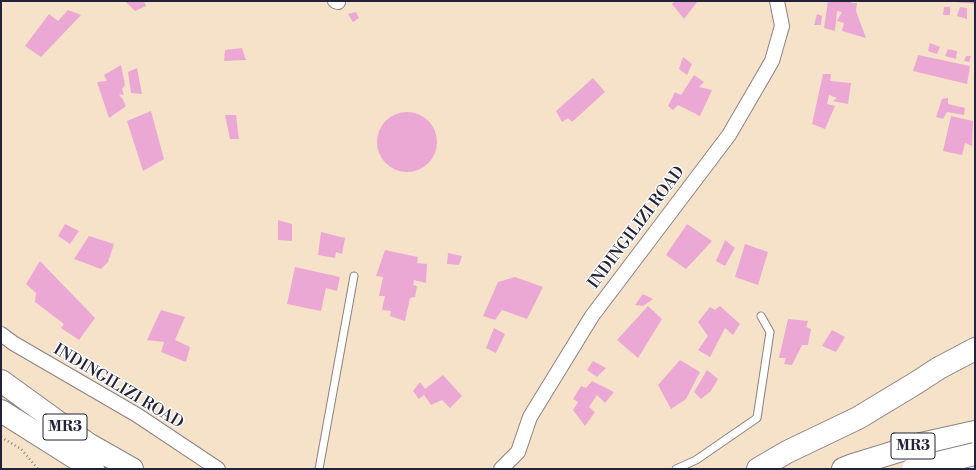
<!DOCTYPE html>
<html>
<head>
<meta charset="utf-8">
<style>
	body { margin:0 }
	#map { position:relative; width:976px; height:470px; overflow:hidden; background:#f6e2c9; font-family:"Libre Bodoni",serif }
	canvas { display:block }
	.frame { position:absolute; inset:0; border:2px solid #22223b; pointer-events:none }
</style>
</head>
<body>
<div id="map">
<canvas width="976" height="470"></canvas>
<div class="frame"></div>
</div>
<script>
const ctx = document.querySelector('canvas').getContext('2d');
ctx.lineJoin = 'round';
function fillPath(path, color) { ctx.fillStyle = color; ctx.fill(path, 'evenodd'); }
function strokePath(path, color, width, dash) { ctx.strokeStyle = color; ctx.lineWidth = width; ctx.lineCap = dash ? 'butt' : 'round'; ctx.setLineDash(dash || []); ctx.stroke(path); }
function label(font, color, halo, rows, align = 'center') {
  ctx.font = font + ' "Libre Bodoni",serif'; ctx.lineWidth = 3; ctx.setLineDash([]); ctx.textBaseline = 'middle'; ctx.strokeStyle = halo; ctx.fillStyle = color; for (const [text, x, y, turn = 0] of rows) {
    ctx.save(); ctx.translate(x, y); ctx.rotate((+turn || 0) * Math.PI / 180); ctx.textAlign = isNaN(turn) ? turn : align; if (halo) ctx.strokeText(text, 0, 0); ctx.fillText(text, 0, 0); ctx.restore();
  }
}
const building = new Path2D(`
	M125 1H144L146 6 135 11Z
	M675 1H698L684 19 672 4Z
	M828 1H852L851 3H857L856 11 866 38 842 31 844 23 837 21 842 12 837 11 835 31 824 28Z
	M955 1H975V4L955 2Z
	M944 7H950V15H943Z
	M960 7 967 8V19L957 16Z
	M68 10 81 15 41 57 25 46 49 14 58 21Z
	M356 12 359 18 353 22 348 14Z
	M817 14 822 16 821 25H814Z
	M930 43 940 47 937 54 928 51Z
	M242 48 246 60 224 61 225 50Z
	M948 49 957 51 956 59 945 56Z
	M918 55 970 66 967 84 913 71Z
	M966 56H971L969 62 964 61Z
	M683 57 692 64 687 75 679 69Z
	M121 65 125 85 122 89 124 95 119 94 123 100 126 106 109 118 97 82 107 81 104 75Z
	M137 68 142 94 131 93 128 72Z
	M823 74H831L830 81 851 83 848 104 833 101 837 98 829 95 827 104 835 106 825 129 812 124Z
	M694 75 704 82 699 87 712 90 700 116 678 105 673 110 668 106 675 92 681 95Z
	M593 78 605 92 572 122 568 118 562 122 556 111Z
	M948 98V104L965 108 964 115 947 112 943 119 936 117 942 99Z
	M151 111 164 159 143 171 127 121Z
	M377 142a30 30 0 1 1 60 0a30 30 0 1 1-60 0Z
	M225 115H236L239 139H230Z
	M951 116 973 121 972 146 965 143 962 155 943 151Z
	M278 220 292 224V241L278 240Z
	M65 224 79 231 70 244 58 236Z
	M687 224 712 241 686 269 666 255Z
	M321 232 345 238 342 254 336 252 335 258 318 255Z
	M89 236 114 244 108 262 101 269 74 259Z
	M725 240 735 248 725 266 716 261Z
	M745 244 768 252 758 285 735 277Z
	M385 250 418 257 417 263 427 264 426 283 414 280 413 285 417 286 415 297 410 298 405 321 390 316 391 311 382 310 385 296H379L383 277 376 276Z
	M448 253 462 256 459 265 447 264Z
	M40 261 95 318 79 340 61 328 64 324 35 302 36 293 26 284Z
	M295 267 340 277 337 291 326 288 321 311 287 304Z
	M515 277 543 287 527 319 502 310 495 320 483 316 498 282Z
	M643 294 653 299 643 306 635 305Z
	M648 306 662 319 638 358 617 340Z
	M720 306 740 324 733 335 725 328 710 357 698 350 708 336 698 322 710 307 715 310Z
	M161 310 185 317 175 340 190 347 186 362 161 352 164 342 147 340Z
	M788 319 808 321 806 327 811 329 808 345H802L792 365 784 364 786 358H779Z
	M494 328 505 334 496 353 486 348Z
	M832 330 845 337 836 352 822 346Z
	M680 360 700 372 686 399 671 409 658 385Z
	M593 361 606 368 597 377 587 370Z
	M707 370 718 379 711 391 701 399 694 392Z
	M443 375 462 396 450 408 442 400 431 405 424 395 419 399 413 391 420 382 425 389Z
	M592 381 614 392 605 403 597 395 589 407 595 412 585 426 573 410 578 402 573 399 581 386 586 388Z`);
const path = new Path2D(`
	M1 437 21 449 38 469`);
const service = new Path2D(`
	M319 469 354 276
	M676 469 696 460 757 418 770 332 761 316`);
const minor = new Path2D(`
	M335 1 338 2
	M1 334 13 343 137 415 218 469
	M501 469 518 452 530 417 592 316 729 135 772 61 782 26 777 1`);
const motorway = new Path2D(`
	M1 381 88 444 132 469
	M1 411 93 469
	M758 469 787 452 858 418 916 383 939 368 975 349
	M843 469 853 465 921 444 975 432
	M968 469 975 467`);
const motorwayBridge = new Path2D(`
	M913 469 975 454`);
const shields = [
	[65,427,44],
	[913,446,44]
];
const shieldNames = [
	["MR3",65,427],
	["MR3",913,446]
];
const streetNames = [
	["INDINGILIZI ROAD",637,228,-53],
	["INDINGILIZI ROAD",118,387,31]
];
fillPath(building, '#eca8d5');
strokePath(service, '#8c8282', 9);
strokePath(minor, '#8c8282', 16);
strokePath(motorway, '#8c8282', 24);
strokePath(path, '#8c8282', 2.5, [1, 3]);
strokePath(service, '#fff', 7);
strokePath(minor, '#fff', 14);
strokePath(motorway, '#fff', 22);
strokePath(motorwayBridge, '#8c8282', 24, []);
strokePath(motorwayBridge, '#fff', 22);
for (const [x, y, w] of shields) { const box = new Path2D(); box.roundRect(x - w / 2, y - 13, w, 26, 3); ctx.fillStyle = '#fff'; ctx.fill(box); strokePath(box, '#22223b', 1); }
label('bold 15px', '#22223b', null, shieldNames);
label('16px', '#22223b', '#fff', streetNames);
</script>
</body>
</html>
